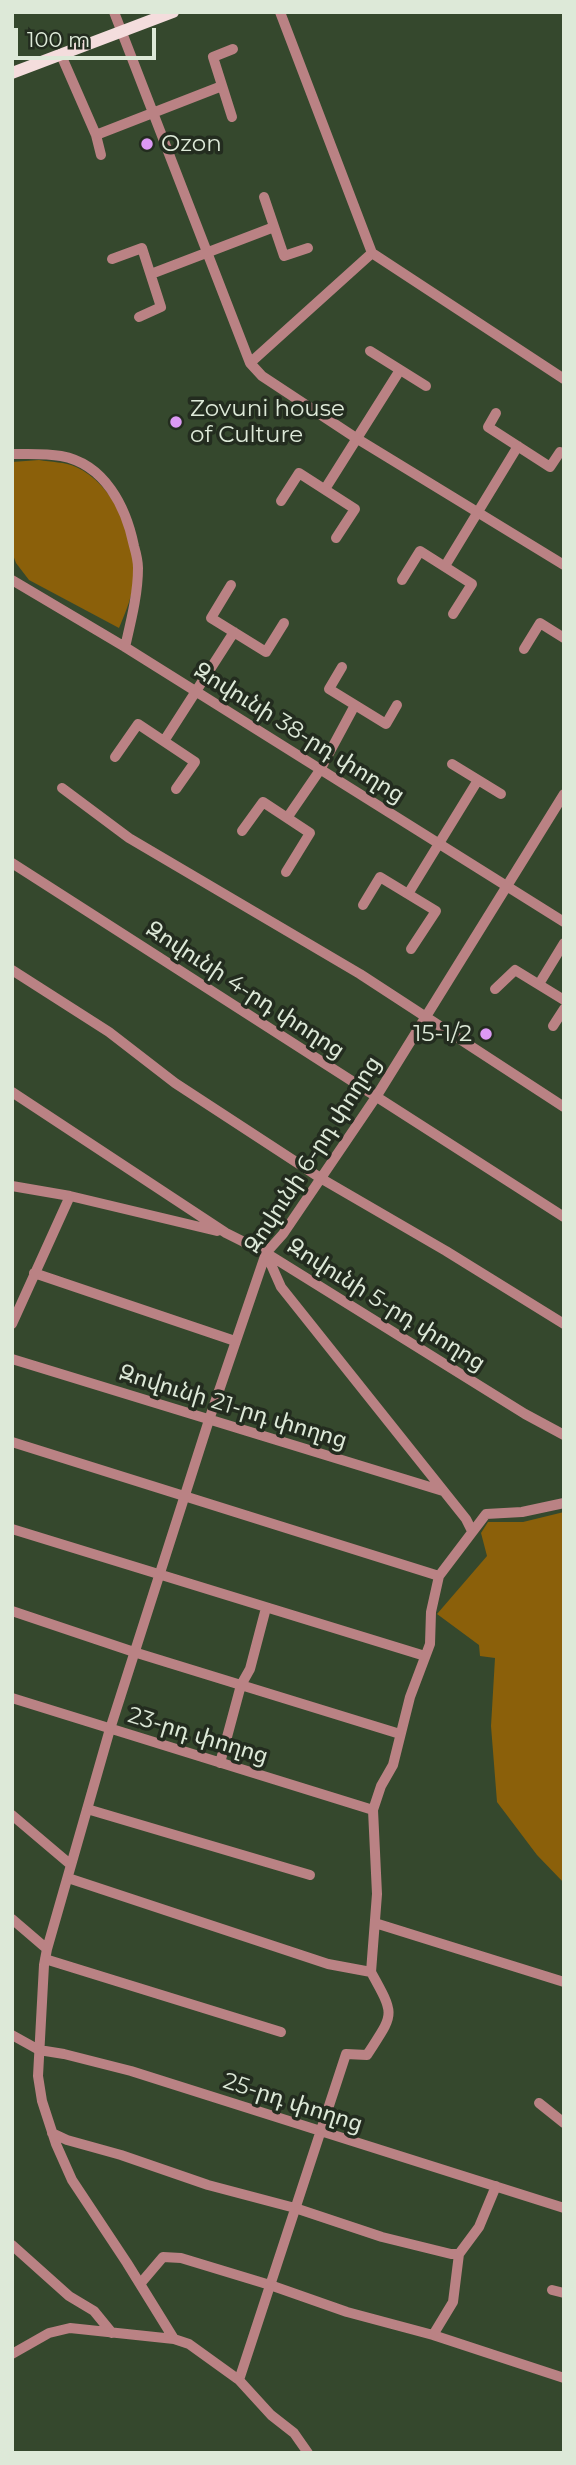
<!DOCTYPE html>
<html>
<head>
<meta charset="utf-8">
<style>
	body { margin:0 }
	#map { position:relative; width:576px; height:2465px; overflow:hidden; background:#35482d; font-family:Montserrat,sans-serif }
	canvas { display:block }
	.frame { position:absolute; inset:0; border:14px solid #dde9d8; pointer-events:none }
	.scale { position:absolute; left:14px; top:28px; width:142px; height:32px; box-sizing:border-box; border:4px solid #dde9d8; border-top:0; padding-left:9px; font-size:21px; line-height:24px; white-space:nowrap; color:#dde9d8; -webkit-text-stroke:5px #232c1f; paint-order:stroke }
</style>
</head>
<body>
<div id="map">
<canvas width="576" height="2465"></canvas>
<div class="frame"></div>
<div class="scale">100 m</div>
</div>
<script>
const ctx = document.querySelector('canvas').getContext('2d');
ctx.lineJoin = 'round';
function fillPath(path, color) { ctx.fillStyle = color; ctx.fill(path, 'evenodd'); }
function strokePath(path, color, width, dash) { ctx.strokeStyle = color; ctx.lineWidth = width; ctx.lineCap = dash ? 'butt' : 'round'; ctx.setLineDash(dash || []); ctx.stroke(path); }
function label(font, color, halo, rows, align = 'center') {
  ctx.font = font + ' Montserrat,"Noto Sans Armenian",sans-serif'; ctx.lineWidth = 7; ctx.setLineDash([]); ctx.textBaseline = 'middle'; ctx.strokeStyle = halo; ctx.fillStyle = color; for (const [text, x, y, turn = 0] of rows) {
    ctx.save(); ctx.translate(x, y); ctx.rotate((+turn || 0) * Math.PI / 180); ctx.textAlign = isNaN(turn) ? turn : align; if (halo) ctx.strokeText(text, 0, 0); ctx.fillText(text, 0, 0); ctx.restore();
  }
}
const green = new Path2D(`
	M39 460C51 462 65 462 76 467 114 484 136 537 134 577 133 595 126 611 119 628L29 580 16 563 12 552V462Z
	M564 1512V1883L537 1855 497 1802 491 1726 495 1658 480 1656 479 1645 437 1614 487 1556 481 1533 488 1522H523Z`);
const minor = new Path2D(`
	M114 12 250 363 262 376 356 438 564 565
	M280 12 372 253 564 379
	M61 55 96 135 101 155
	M232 117 213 57 233 49
	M96 135 222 86
	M264 197 284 256 308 248
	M112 259 142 248 161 307 139 317
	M151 274 274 227
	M370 351 426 386
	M250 363 372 253
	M496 413 488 427 550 467 560 452
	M12 454C28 454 45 453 61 456 105 464 126 507 134 546 136 553 138 561 138 568 138 594 131 621 125 647
	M325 489 400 370
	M281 501 299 473 355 509 336 538
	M445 566 518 446
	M12 580 125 647 564 922
	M402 580 420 551 472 584 453 614
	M231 585 211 618 266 652 284 623
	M524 649 540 623 564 638
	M342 667 329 689 386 724 397 705
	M164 741 234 632
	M115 757 138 724 195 762 176 789
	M452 764 501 794
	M62 788 129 838 360 974 564 1107
	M287 818 320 770 355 705
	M242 831 263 802 310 833 286 872
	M12 863 564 1217
	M408 894 478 780
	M363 905 380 877 436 911 411 949
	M12 970 109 1032 175 1083 322 1179 446 1251 564 1324
	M539 984 564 943
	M495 989 515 970 564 1000
	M553 1026 564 1009
	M12 1092 226 1233 266 1253 525 1414 564 1435
	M12 1186 70 1196 217 1231
	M266 1253 281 1287 466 1519 472 1531
	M34 1273 235 1341
	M12 1324 70 1196
	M12 1359 443 1491
	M12 1442 439 1576 431 1612 430 1644 410 1697 393 1765 381 1786 373 1810 377 1894 371 1972
	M12 1529 425 1656
	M439 1576 486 1514 522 1512 564 1503
	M12 1611 137 1653 400 1734
	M12 1698 373 1810
	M220 1763 241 1685 250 1669 266 1608
	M87 1809 310 1875
	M12 1815 71 1865
	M68 1878 328 1964 371 1972C396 2017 394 2013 367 2055L346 2054 239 2380
	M12 1919 47 1949
	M375 1923 564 1982
	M45 1959 281 2032
	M12 2035 39 2050 64 2054 131 2071 564 2208
	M539 2103 564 2123
	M52 2133 67 2140 121 2155 208 2185 295 2208 382 2237 451 2254H459
	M12 2245 69 2296 94 2311 112 2333
	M140 2284 163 2257 181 2258 270 2285 347 2312 433 2335 564 2378
	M552 2290 564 2293
	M433 2335 453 2302 459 2254 479 2227 496 2186
	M174 2339 127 2263 72 2180 56 2144 42 2101 38 2076 44 1965 47 1949 110 1729 209 1420 266 1253 283 1234 376 1097 564 794
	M12 2354 49 2333 70 2328 174 2339 189 2344 239 2380 271 2415 294 2433 308 2453`);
const major = new Path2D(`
	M12 73 173 12`);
const markers = [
	[147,144,7,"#dc99f4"],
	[176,422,7,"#dc99f4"],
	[486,1034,7,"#dc99f4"]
];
const poiNames = [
	["Ozon",161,144],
	["Zovuni house",190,409],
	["of Culture",190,435],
	["15-1/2",472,1034,"right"]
];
const streetNames = [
	["Զովունի 38-րդ փողոց",299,733,32],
	["Զովունի 4-րդ փողոց",245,990,33],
	["Զովունի 6-րդ փողոց",313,1155,-57],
	["Զովունի 5-րդ փողոց",386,1305,32],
	["Զովունի 21-րդ փողոց",233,1407,17],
	["23-րդ փողոց",198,1736,17],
	["25-րդ փողոց",293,2103,18]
];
fillPath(green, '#8b600a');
strokePath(minor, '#ba8284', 10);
strokePath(major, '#f4dddd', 12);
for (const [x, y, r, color] of markers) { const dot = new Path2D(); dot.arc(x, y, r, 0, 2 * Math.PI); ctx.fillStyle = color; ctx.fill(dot); strokePath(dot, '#232c1f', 2.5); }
label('23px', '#dde9d8', '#232c1f', poiNames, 'left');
label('23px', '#dde9d8', '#232c1f', streetNames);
</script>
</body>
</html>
